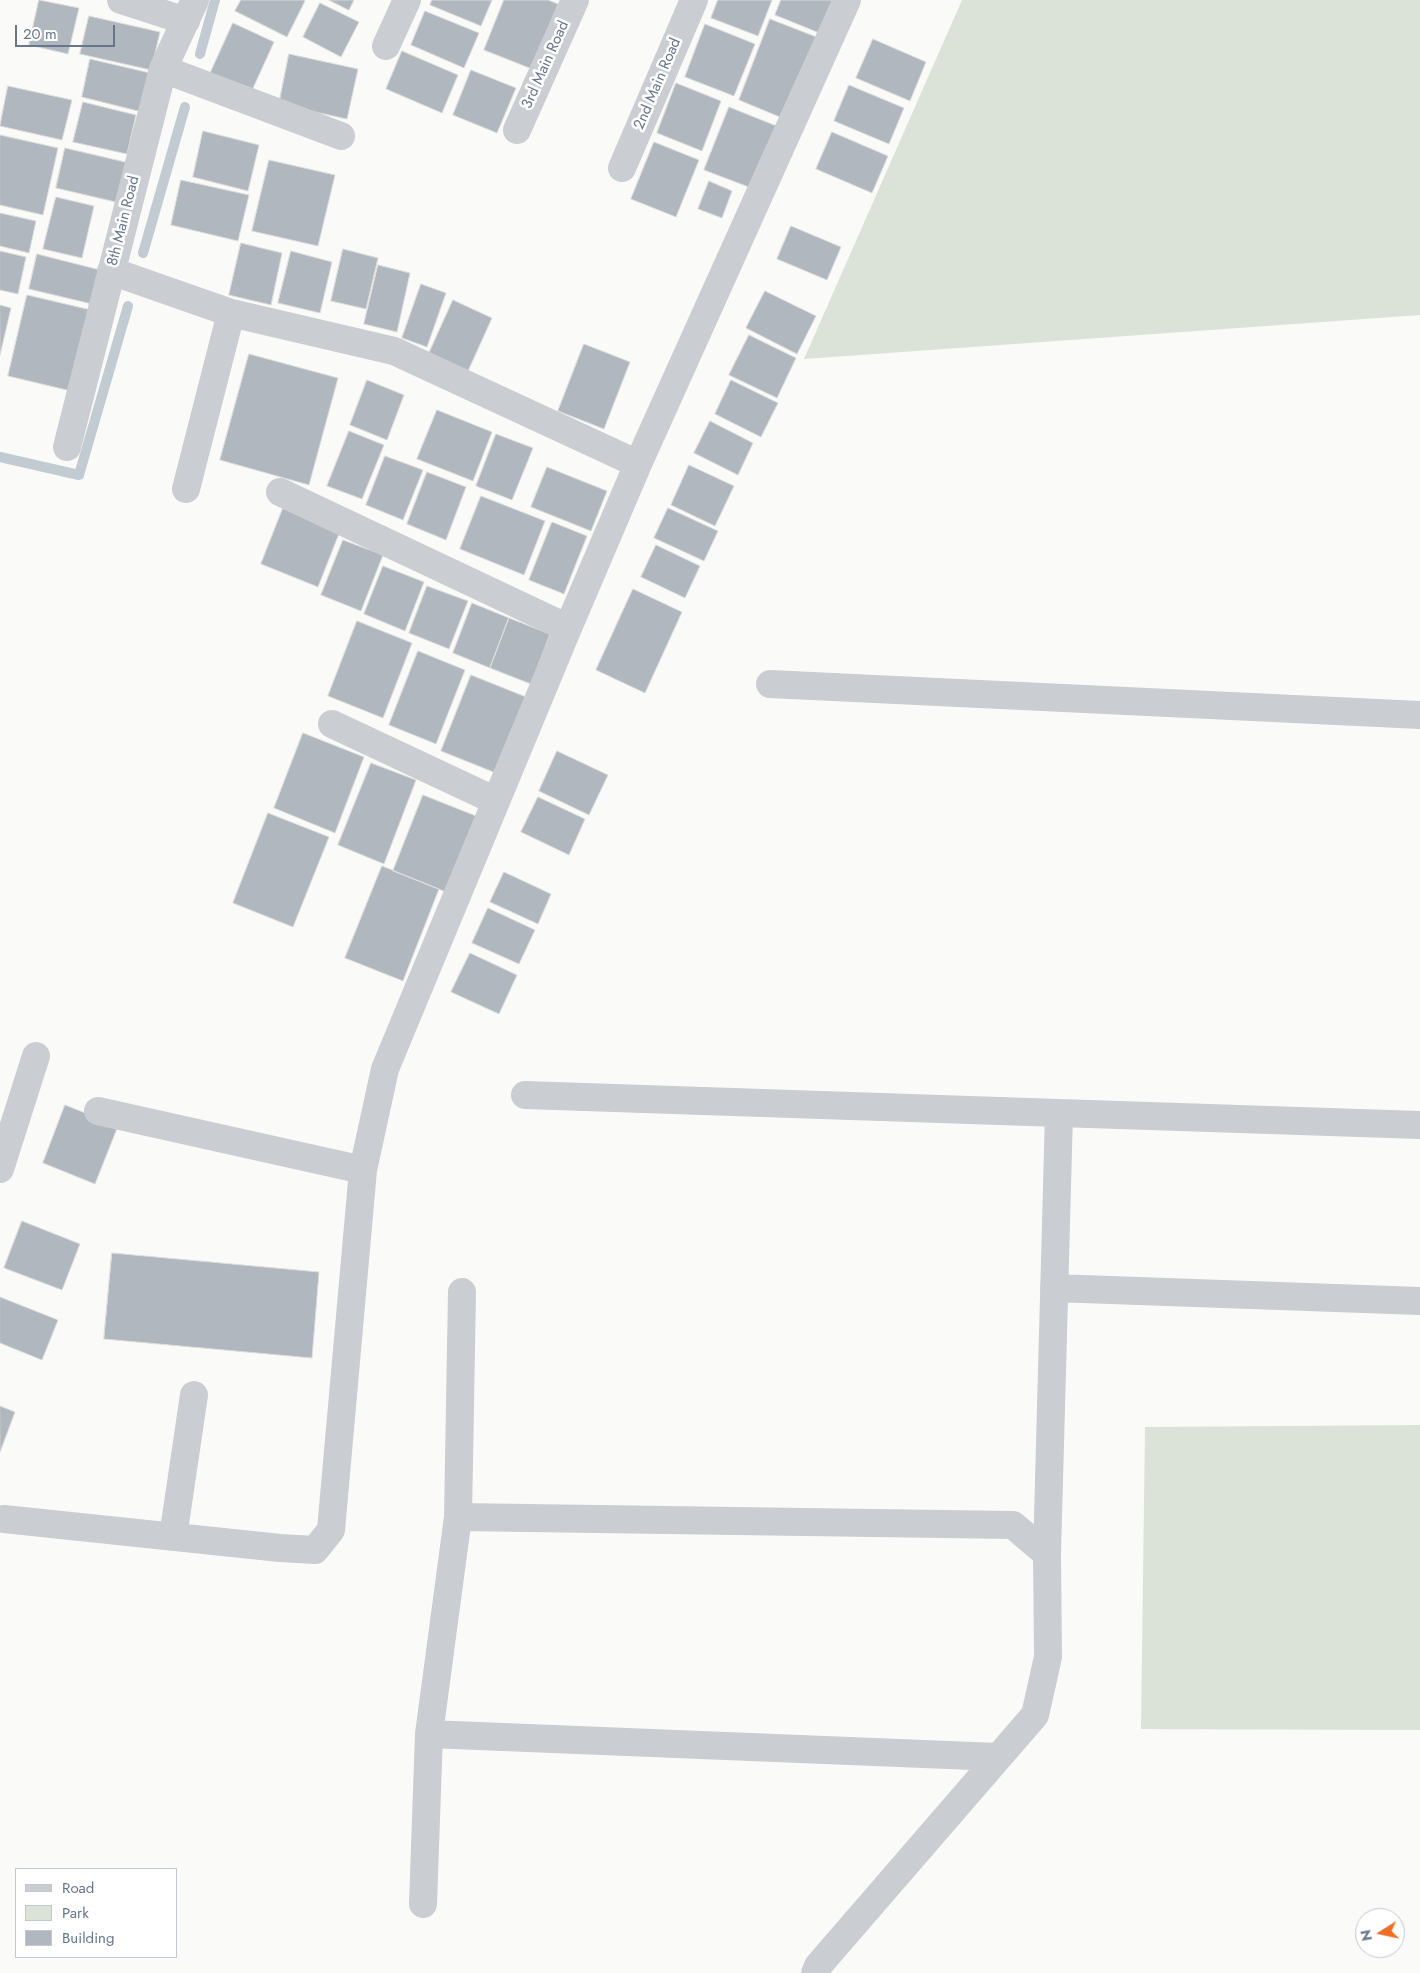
<!DOCTYPE html>
<html>
<head>
<meta charset="utf-8">
<style>
	body { margin:0 }
	#map { position:relative; width:1420px; height:1973px; overflow:hidden; background:#fafaf8; font-family:Jost,sans-serif }
	canvas { display:block }
	.legend { position:absolute; left:15px; top:1868px; width:162px; height:90px; box-sizing:border-box; background:#fff; border:1px solid #c2c8d1; margin:0; padding:6px 9px; list-style:none; font-size:15px; color:#67768b }
	.legend li { display:flex; align-items:center; gap:10px; height:25px }
	.legend b { width:25px; border:1px solid #c2c8d1 }
	.north { position:absolute; left:1355px; top:1908px; width:50px; height:50px; box-sizing:border-box; background:#fff; border:1px solid #c2c8d1; border-radius:50%; rotate:260deg; font-size:14px; font-weight:700; line-height:20px; text-align:center; color:#67768b }
	.north::after { content:''; display:block; margin:auto; width:18px; height:22px; background:#f06c22; clip-path:polygon(50% 0,100% 100%,50% 72%,0 100%) }
	.scale { position:absolute; left:15px; top:25px; width:100px; height:22px; box-sizing:border-box; border:2px solid #67768b; border-top:0; padding-left:6px; font-size:15px; line-height:18px; white-space:nowrap; color:#67768b; -webkit-text-stroke:4px #fff; paint-order:stroke }
</style>
</head>
<body>
<div id="map">
<canvas width="1420" height="1973"></canvas>
<ul class="legend">
<li><b style="height:6px;background:#cacdd1"></b>Road</li>
<li><b style="height:14px;background:#dbe2d8"></b>Park</li>
<li><b style="height:14px;background:#b0b7bf"></b>Building</li>
</ul>
<div class="north">N</div>
<div class="scale">20 m</div>
</div>
<script>
const ctx = document.querySelector('canvas').getContext('2d');
ctx.lineJoin = 'round';
function fillPath(path, color) { ctx.fillStyle = color; ctx.fill(path, 'evenodd'); }
function strokePath(path, color, width, dash) { ctx.strokeStyle = color; ctx.lineWidth = width; ctx.lineCap = dash ? 'butt' : 'round'; ctx.setLineDash(dash || []); ctx.stroke(path); }
function label(font, color, halo, rows, align = 'center') {
  ctx.font = font + ' Jost,sans-serif'; ctx.lineWidth = 5; ctx.setLineDash([]); ctx.textBaseline = 'middle'; ctx.strokeStyle = halo; ctx.fillStyle = color; for (const [text, x, y, turn = 0] of rows) {
    ctx.save(); ctx.translate(x, y); ctx.rotate((+turn || 0) * Math.PI / 180); ctx.textAlign = isNaN(turn) ? turn : align; if (halo) ctx.strokeText(text, 0, 0); ctx.fillText(text, 0, 0); ctx.restore();
  }
}
const green = new Path2D(`
	M962 0H1420V315L804 359Z
	M1420 1425V1730L1141 1729 1145 1427Z`);
const stream = new Path2D(`
	M200 54 215 0
	M143 253 185 107
	M0 457 79 475 128 306`);
const building = new Path2D(`
	M39 0 79 8 68 54 29 45Z
	M241 0H304L305 1 287 37 235 11Z
	M329 0H354L349 10Z
	M432 0H492L481 26 430 5Z
	M504 0H548L558 4 532 69 484 50Z
	M718 0H772L758 36 711 18Z
	M781 0H833L822 34 775 15Z
	M320 3 359 22 341 57 303 37Z
	M425 11 479 33 464 68 411 45Z
	M89 16 160 32 151 70 80 54Z
	M770 19 819 38 787 120 739 100Z
	M233 23 274 42 249 97 208 78Z
	M705 24 755 44 734 96 685 77Z
	M873 39 926 62 910 101 856 78Z
	M402 51 458 75 442 113 386 89Z
	M289 54 358 69 347 119 279 104Z
	M90 59 150 73 142 112 82 97Z
	M471 70 516 88 497 133 453 115Z
	M676 83 721 101 702 151 657 133Z
	M849 85 904 108 889 144 834 121Z
	M8 86 72 100 62 140 0 126Z
	M83 102 136 115 127 154 73 142Z
	M729 107 779 127 754 189 704 170Z
	M203 131 259 145 248 191 193 177Z
	M832 132 888 156 872 193 816 169Z
	M0 135 58 148 43 215 0 205Z
	M654 142 699 160 676 217 631 199Z
	M65 148 129 163 120 203 56 188Z
	M269 160 335 175 318 246 252 231Z
	M181 180 249 195 238 241 171 225Z
	M709 181 732 191 722 218 698 209Z
	M56 197 94 206 82 258 43 249Z
	M0 213 36 221 29 253 0 246Z
	M791 226 841 247 827 280 777 259Z
	M241 243 282 253 271 305 229 295Z
	M343 249 378 258 366 309 331 301Z
	M0 251 26 257 18 294 0 290Z
	M291 251 332 262 320 313 278 303Z
	M37 254 100 270 92 304 29 289Z
	M378 265 410 273 397 332 364 324Z
	M421 284 446 293 427 347 402 338Z
	M765 291 816 316 797 354 746 328Z
	M27 295 91 310 71 391 8 376Z
	M453 300 492 318 468 371 429 353Z
	M0 305 11 308 0 355Z
	M749 335 796 358 777 398 729 375Z
	M584 344 630 362 604 429 558 411Z
	M249 354 338 378 309 485 220 460Z
	M367 380 404 395 387 440 350 425Z
	M731 380 778 403 761 437 715 414Z
	M437 410 492 432 473 481 417 459Z
	M710 421 753 443 738 475 694 453Z
	M349 431 384 445 362 499 327 486Z
	M496 434 533 448 512 500 476 486Z
	M385 456 423 470 403 520 366 505Z
	M689 465 734 486 715 526 671 505Z
	M547 467 607 491 591 531 531 507Z
	M427 472 466 487 446 540 407 524Z
	M481 496 545 521 524 575 460 549Z
	M283 508 340 531 318 587 261 564Z
	M668 508 718 531 704 561 654 538Z
	M552 522 587 536 564 594 529 580Z
	M343 540 383 555 361 611 321 595Z
	M656 545 700 566 685 598 641 577Z
	M383 566 424 582 405 631 364 614Z
	M427 586 468 601 449 649 409 633Z
	M633 589 682 612 645 693 596 670Z
	M472 603 509 618 490 668 453 653Z
	M509 618 550 634 531 684 490 668Z
	M357 621 412 643 383 718 328 696Z
	M418 651 465 670 436 744 389 725Z
	M471 675 526 697 496 773 441 751Z
	M303 733 364 757 335 833 274 808Z
	M557 751 608 775 589 815 539 791Z
	M371 763 416 780 384 864 338 845Z
	M423 795 476 816 446 892 393 871Z
	M538 797 585 819 569 855 521 832Z
	M268 813 329 837 293 927 233 903Z
	M382 866 439 889 403 981 345 958Z
	M504 872 551 894 538 924 490 902Z
	M488 908 535 930 519 964 472 943Z
	M470 953 517 975 499 1014 451 992Z
	M65 1105 118 1126 95 1184 43 1163Z
	M22 1221 80 1244 62 1290 4 1268Z
	M112 1253 319 1272 312 1358 104 1339Z
	M0 1297 58 1320 42 1360 0 1343Z
	M0 1406 15 1412 0 1452Z`);
const minor = new Path2D(`
	M121 0 186 21
	M386 46 407 0
	M163 69 341 136
	M517 130 575 0
	M622 168 694 0
	M111 271 231 313 186 489
	M231 313 394 351 638 464 847 0
	M67 447 163 69 195 0
	M568 628 638 464
	M770 684 1420 715
	M332 724 496 801
	M525 1095 1059 1113 1047 1554
	M98 1111 363 1170
	M1059 1113 1420 1125
	M0 1169 36 1056
	M1054 1288 1420 1301
	M458 1517 1013 1525 1047 1554 1048 1657 1035 1715 818 1966 815 1973
	M4 1519 280 1548 315 1550 331 1530 363 1170 385 1069 568 628 280 492
	M173 1537 194 1395
	M429 1734 998 1757
	M423 1904 429 1734 458 1517 462 1292`);
const streetNames = [
	["3rd Main Road",546,65,-66],
	["2nd Main Road",658,84,-67],
	["8th Main Road",124,221,-76]
];
fillPath(green, '#dbe2d8');
strokePath(stream, '#c1cbd1', 10);
fillPath(building, '#b0b7bf');
strokePath(building, '#dcdcda', 1);
strokePath(minor, '#cacdd1', 28);
label('15px', '#67768b', '#fff', streetNames);
</script>
</body>
</html>
